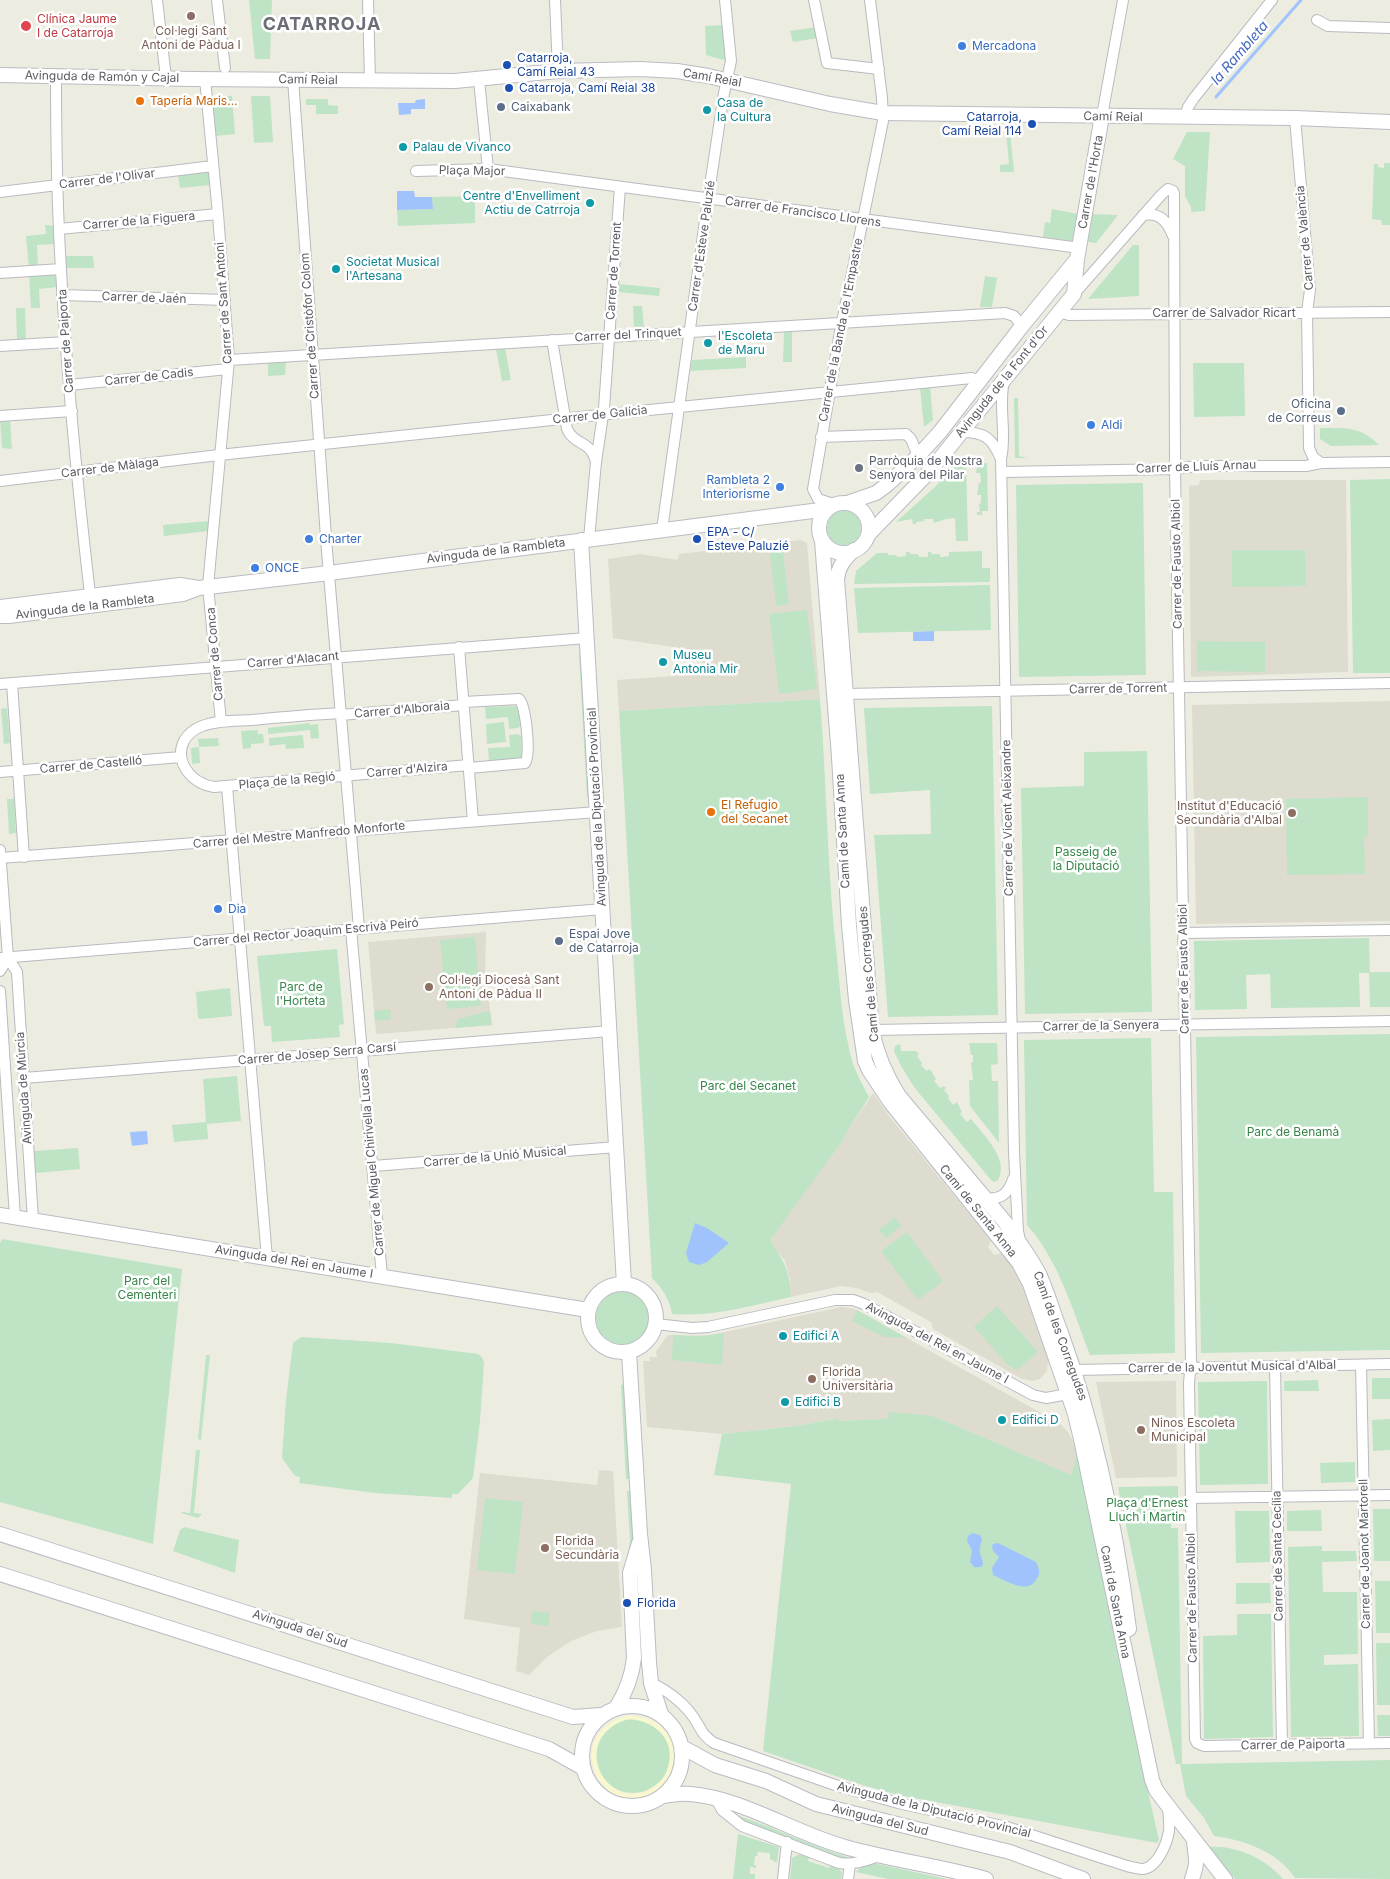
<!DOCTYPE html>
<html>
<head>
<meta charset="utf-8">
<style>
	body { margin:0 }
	canvas { display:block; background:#edece1 }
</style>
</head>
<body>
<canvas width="1390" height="1879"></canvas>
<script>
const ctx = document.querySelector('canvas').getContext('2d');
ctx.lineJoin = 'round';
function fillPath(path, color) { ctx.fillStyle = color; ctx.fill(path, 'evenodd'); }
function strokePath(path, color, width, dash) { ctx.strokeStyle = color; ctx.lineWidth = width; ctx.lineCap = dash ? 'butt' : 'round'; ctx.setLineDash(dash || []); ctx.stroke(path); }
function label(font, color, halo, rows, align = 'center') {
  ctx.font = font + ' Inter,sans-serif'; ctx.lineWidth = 5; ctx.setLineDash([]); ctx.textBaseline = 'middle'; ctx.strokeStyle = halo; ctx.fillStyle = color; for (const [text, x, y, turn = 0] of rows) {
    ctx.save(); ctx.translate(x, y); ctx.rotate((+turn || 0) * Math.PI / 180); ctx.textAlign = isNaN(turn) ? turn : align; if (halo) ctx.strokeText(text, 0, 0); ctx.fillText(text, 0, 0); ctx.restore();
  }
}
const education = new Path2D(`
	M1200 480H1346L1348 672 1191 677 1189 486 1199 485Z
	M801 540 807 543 820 699 619 711 617 680 703 674 700 651 613 638 608 559 640 554 678 560 679 554Z
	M1390 701V921L1196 924 1192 705Z
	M486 932 485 973 492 1025 378 1034 376 1033 368 942Z
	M873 1093 890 1117 991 1241 988 1247 994 1255 1002 1253 1011 1265 1023 1288 1048 1359 1047 1371 1040 1379 1033 1381 1022 1379 933 1329 931 1322 877 1292 870 1293 856 1288 841 1286 791 1297 790 1280 785 1261 769 1240 844 1139 848 1130Z
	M841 1307 851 1308 857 1310 1059 1423 1068 1432 1073 1441 1082 1480 938 1418 838 1421 837 1418 796 1426 722 1434 647 1427 643 1361H650V1357H657L656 1351 668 1335 688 1336 711 1335Z
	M1176 1381 1177 1477 1116 1478 1096 1382Z
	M599 1470 613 1471 622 1627 597 1631 571 1641 547 1657 529 1675 516 1671 520 1628 464 1619 480 1473 597 1485Z`);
const green = new Path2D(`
	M249 0H272L270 59H255Z
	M723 25 727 59 723 60 706 55 705 26Z
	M816 27 818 38 793 42 790 31Z
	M211 96H232L235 134 215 136Z
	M251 96H270L273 142 254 143Z
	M306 99H328V105L338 106V114H316V105H306Z
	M1006 131H1010L1014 172H1000V165L1009 164Z
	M1187 132H1210L1205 211 1191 212V207L1185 196V166L1173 159Z
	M1384 163H1390V225H1382L1381 220 1372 219 1374 164H1378V167L1384 168Z
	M209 171 211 185 180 188 178 175Z
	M475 196V223L398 226 397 210 433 209 432 197Z
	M1052 209 1078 214 1072 241 1043 237 1045 222 1050 223Z
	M1092 214 1118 215 1096 243 1088 242Z
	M45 225 55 226V244L37 245 38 267 29 268 26 236 46 234Z
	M1133 245H1139V296L1088 299Z
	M64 256H93L94 268H65Z
	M55 274 57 287 39 289 40 308H31L29 275Z
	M985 276 997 278 992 307H980Z
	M619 284 660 288 659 296 618 292Z
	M633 306H642L644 329 634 330Z
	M16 308H25L26 340 17 341Z
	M792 331V362H783L784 332Z
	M505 348 511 380 502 381 496 349Z
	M746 357V368L690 371 692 360Z
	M286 361 285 375 268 376V363Z
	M1193 363H1244L1245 416 1194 417Z
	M930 387 933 420 924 427 920 388Z
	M1014 398H1018L1019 456 1028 458H1015Z
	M0 419H10L12 449 2 448Z
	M1320 428C1346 428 1360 426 1379 445L1331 446 1320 439Z
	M966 463 968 541H956L955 518 946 519 934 523 933 519H924V521L916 522V524H913L912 519 896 522 935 487 954 464Z
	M978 463H987L988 511H982V515H977V512H980L979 504 981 503V495H977L979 483 981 482 980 473H976Z
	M1390 479V673H1353L1350 480Z
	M1143 483 1146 675 1019 677 1016 485Z
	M827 528a17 17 0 1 1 34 0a17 17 0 1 1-34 0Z
	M209 521 208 531 164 536 163 525Z
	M782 544 789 604 776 606 769 545Z
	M1232 550H1305L1306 586 1232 587Z
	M982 551V568H990V582L854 584 856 571 877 553H888V555H896L897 557 906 556V552H910V554H918L919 557H928V552H931L932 554H940V557L949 556V552Z
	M990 585 991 630 858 633 854 588Z
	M807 610 817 689 779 694 769 614Z
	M1197 641 1265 642V672L1197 671Z
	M583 653 591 796 587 797 579 654Z
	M820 699C827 785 827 872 837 958 840 988 842 1019 849 1048 852 1066 861 1082 869 1097L848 1130 844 1139 770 1240C784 1261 790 1271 791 1297 751 1306 713 1317 672 1314 670 1300 662 1288 652 1278L619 711Z
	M517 706 519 709 520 726 518 728 509 729 508 717 486 719 485 707Z
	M992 706 998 1015 888 1017 874 835 931 834 930 790 870 794 864 708Z
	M7 708 10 743 4 744 1 709Z
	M504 722 506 742 487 744 486 724Z
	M310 723V725L318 724 319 738 311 739 310 730 268 734V728Z
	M258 730V734H263L264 743 251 744V748L243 749 241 731Z
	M518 734 521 736 522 758 489 761 488 748 510 747 509 735Z
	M303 735 304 748 286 749 285 744 269 746V738Z
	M218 738 219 746 199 747 200 763 192 764 191 748 199 747 198 739Z
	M1147 751 1152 1012 1025 1014 1021 788 1084 786V752Z
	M1368 797V837H1364L1365 874 1287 875 1286 799Z
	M7 799H14L16 833 9 834Z
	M475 937 481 1006 447 1009 440 940Z
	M1369 938 1370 972H1390V1007H1370L1369 973H1359L1360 1007 1271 1008 1270 974 1246 975 1247 1009 1195 1010 1194 941Z
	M337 949 344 1024 339 1025 340 1037 272 1042 271 1026H264L257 956Z
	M230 988 232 1016 201 1019 198 1018 196 992Z
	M390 1009 391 1019 375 1021 374 1011Z
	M490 1011 492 1025 455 1028 458 1019Z
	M1390 1034V1350L1201 1353 1196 1037Z
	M1151 1038 1154 1192H1173L1175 1353 1090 1355C1073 1311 1059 1261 1027 1225L1024 1040Z
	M969 1043H997L998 1064 991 1065 992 1081H998L999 1143 970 1106 969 1080H973L971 1063 973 1062V1055H971Z
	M900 1044 901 1051H916L919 1054 917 1056 922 1063 921 1065 927 1071 930 1069 936 1079 934 1081 940 1088 944 1086 946 1088 944 1090 949 1096 948 1098 953 1105 957 1102 962 1112 960 1114 967 1122 971 1119C983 1134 1010 1160 998 1180L994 1182 991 1180 914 1087 901 1066 894 1051 895 1046Z
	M237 1076 241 1121 207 1124 208 1139 174 1142 172 1125 206 1122 203 1079Z
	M78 1148 80 1169 36 1173 34 1151Z
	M895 1217 901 1226 886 1238 879 1230Z
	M907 1232 943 1281 918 1300 881 1251Z
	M2 1239 182 1269 153 1544 0 1502V1243Z
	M596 1318a27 27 0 1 1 54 0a27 27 0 1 1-54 0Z
	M997 1306 1038 1352 1017 1370 1008 1365 974 1327Z
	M857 1310 907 1338 884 1337 852 1321Z
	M724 1333 722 1365 672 1360 673 1335 703 1336Z
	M301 1337 391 1343 478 1354 482 1357 484 1363 480 1421 473 1478 458 1494H452V1498L375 1493 299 1483 300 1477 295 1476 282 1458 286 1400 293 1343Z
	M206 1355H210L201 1440 198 1439Z
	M1372 1378H1390V1399H1372Z
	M1318 1380 1319 1391H1284V1381Z
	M1267 1381 1268 1484 1200 1485 1198 1382Z
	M625 1384 631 1479H626L621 1385Z
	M889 1412 926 1415 938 1418 1071 1475 1077 1456 1128 1704 1159 1840 1157 1843 898 1795 859 1784 763 1751 791 1484 714 1475 722 1434 796 1426 838 1418V1421L888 1419Z
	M1390 1419V1450L1373 1451 1372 1420Z
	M196 1450H200L194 1513 202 1514 198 1518 181 1513 182 1512 190 1513Z
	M1355 1462V1482L1321 1483 1320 1463Z
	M1178 1486V1512H1171V1528H1178L1182 1764 1390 1760V1879L1295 1878C1277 1851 1244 1840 1214 1836L1204 1818 1186 1796 1180 1764H1176L1118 1487Z
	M627 1491H632L635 1544 626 1565 630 1541Z
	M485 1498 523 1502 515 1574 477 1570Z
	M1373 1509H1390V1561H1374Z
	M1321 1510 1322 1531H1287V1511Z
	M1235 1511H1269L1270 1562 1236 1563Z
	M184 1527 239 1540 235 1573 173 1551 180 1530Z
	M1322 1546V1551H1356L1357 1561 1322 1562 1323 1592H1357L1358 1654 1324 1655V1665L1358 1664 1359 1736 1291 1737 1288 1547Z
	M1375 1581H1390V1633H1376Z
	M1236 1583H1270L1271 1603 1236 1604Z
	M532 1611 550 1613 549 1626 531 1624Z
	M1237 1614H1271L1273 1737 1204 1739 1203 1636 1237 1635Z
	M1376 1643H1390V1705H1377Z
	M1377 1715H1390V1736H1378Z
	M596 1756a37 37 0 1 1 74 0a37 37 0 1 1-74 0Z
	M739 1816C777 1829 812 1846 850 1858H839L740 1821 737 1817Z
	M738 1834 779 1847 777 1863 770 1859V1853L758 1852 757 1856H755L754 1865H756V1868L750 1867V1874H755V1879H733Z
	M1209 1847C1236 1845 1266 1859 1283 1879H1235L1213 1855Z
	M800 1854 809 1857 808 1861 829 1868 831 1865 837 1867 842 1872 841 1879H790L792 1858Z
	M873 1863 947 1879H888L856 1872 863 1865Z`);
const sand = new Path2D(`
	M629 1715C664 1717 686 1744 670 1777 666 1785 658 1791 650 1795 600 1819 559 1733 629 1715ZM629 1719C659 1721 680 1745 665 1775 661 1782 655 1786 648 1790 604 1811 568 1736 629 1719Z`);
const water = new Path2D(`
	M425 99V109H411V114L399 115 398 103H415L416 100Z
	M414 191 415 197H432L433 209 397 210V191Z
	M934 631V641H913V632Z
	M147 1131 148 1144 132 1146 130 1132Z
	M695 1223 707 1228 729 1243 707 1262 699 1265 689 1262 686 1253Z
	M972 1533 980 1535 982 1539C981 1544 979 1548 980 1553 982 1560 988 1569 974 1567L970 1562 972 1550 967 1541 968 1536Z
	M998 1543 1036 1562C1039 1568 1041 1574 1036 1580 1027 1595 1005 1580 993 1575L992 1568 999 1557 993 1551 992 1546 993 1544Z`);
const stream = new Path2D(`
	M1216 97 1301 0`);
const street = new Path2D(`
	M157 0 166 78
	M217 0 225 68
	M368 0 370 81
	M555 0 558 71
	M814 0 827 63 879 69
	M1317 20 1328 26 1390 28
	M56 76C56 140 57 205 61 270 67 381 78 492 91 603
	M205 79 218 214 229 360 208 586 221 722
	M293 79 327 551 359 928
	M479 80 488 169
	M1102 116 1123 0
	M1185 118 1188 107 1194 98 1272 0
	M1295 118 1310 290 1307 312 1309 448 1313 457 1321 463
	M416 171 488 169 1080 248
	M0 192 213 166
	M1143 215C1160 212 1167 221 1173 236
	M59 229 218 214
	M0 273 61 269
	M1074 294 1162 194 1168 189 1173 191 1174 194 1175 469 1191 1361 1189 1383 1195 1739 1197 1743 1204 1746 1390 1743
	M62 295 225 300
	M1059 312 1069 315 1390 312
	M552 340 567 429C574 445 590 441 595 459
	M0 346 66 342
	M229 360 1005 313 1014 316 1022 326
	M1004 381C998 406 1007 433 1001 459L1014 1153 1018 1231 1020 1241
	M69 385 228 369
	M0 416 72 411
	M962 432C985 432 992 438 1001 459
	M821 437 906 434 911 439 918 456
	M1002 472 1175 469 1198 466H1306L1321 463 1390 462
	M0 481 219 455 609 414 972 378 980 382
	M836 505 818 499 813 489 840 332 883 121 882 98 870 0
	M662 530 708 199 724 93 731 61 725 0
	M589 539 596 462 604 408 620 187
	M459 647 473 821
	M12 683 24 857
	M0 684 587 638
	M846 694 1390 683
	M464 702 519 699C526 705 531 756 525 763L469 768
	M340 713C310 715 281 717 252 720 236 721 218 720 202 726 167 740 179 781 214 787L469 765
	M340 715 464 705
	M0 772 181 757
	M227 786 267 1258
	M0 850 8 958 17 972 33 1220
	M0 858 597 812
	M351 929 382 1276
	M1183 933 1390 930
	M0 958 603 909
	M0 971 8 958
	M0 991 15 1217
	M872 1030 1390 1021
	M24 1078 610 1031
	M373 1166 617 1147
	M984 1198C1000 1200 1008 1195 1013 1179
	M656 1324 692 1328 708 1327 835 1300H853L864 1304 1033 1395 1046 1398 1068 1394
	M1361 1365 1369 1743
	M1275 1366 1282 1745
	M1074 1370 1390 1364
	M1191 1498 1390 1495
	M651 1683C667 1690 684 1703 694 1718 702 1730 701 1734 714 1743L838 1786 898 1803 1007 1827 1127 1866C1132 1867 1139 1869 1143 1869 1158 1867 1167 1843 1169 1831 1170 1823 1168 1814 1168 1806
	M716 1799 722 1810 742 1826 839 1863C854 1865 865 1861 879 1856
	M783 1879 787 1842
	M848 1879 850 1864`);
const secondary = new Path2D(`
	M0 75 192 79 455 81 558 71 640 69 677 71 708 76 830 104 883 113 1295 118 1390 122
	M847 503 876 493 888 484 918 456 940 432 1022 326 1077 259 1102 116
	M819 528a25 25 0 1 1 50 0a25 25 0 1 1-50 0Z
	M868 535 929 472 1074 294 1077 259
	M581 540 624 1284
	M822 541 839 757 849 925 856 1000 865 1061 869 1070 891 1103 1019 1263 1030 1284 1075 1414 1081 1439 1152 1780 1156 1790 1168 1806 1225 1879
	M854 550C844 559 838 567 837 580L872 1030C877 1055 885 1074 899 1096L1005 1222C1017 1240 1031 1257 1040 1276 1048 1294 1054 1315 1061 1333 1096 1429 1116 1528 1129 1629
	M0 607 180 585 198 588
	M0 616H9L183 594 199 588 329 573 828 509
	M0 1215 588 1310
	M588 1318a34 34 0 1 1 68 0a34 34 0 1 1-68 0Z
	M629 1352 640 1534 644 1570 649 1662 651 1683 661 1714
	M0 1534 573 1717 601 1715
	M0 1574 549 1749 583 1768
	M582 1756a50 50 0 1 1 100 0a50 50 0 1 1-100 0Z
	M616 1708C626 1692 632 1677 634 1658L630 1573 639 1543
	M682 1747 715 1765 766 1781 816 1804 1010 1852 1083 1879
	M663 1796C672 1795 681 1793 690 1794 742 1798 794 1833 845 1847 891 1860 939 1866 986 1879
	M1192 1879C1199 1859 1195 1859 1194 1840`);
const markers = [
	[191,16,5,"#8d6e63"],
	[26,26,6,"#e0444e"],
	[962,46,5,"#3f7fe0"],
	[507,65,5,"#1a4fb4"],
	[509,88,5,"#1a4fb4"],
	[140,101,5,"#e8710a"],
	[501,107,5,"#5c6f8a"],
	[707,110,5,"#0f9aa8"],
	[1032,124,5,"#1a4fb4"],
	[403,147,5,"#0f9aa8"],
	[590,203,5,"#0f9aa8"],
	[336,269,5,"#0f9aa8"],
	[708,343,5,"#0f9aa8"],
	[1341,411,5,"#5c6f8a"],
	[1091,425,5,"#3f7fe0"],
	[859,468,5,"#6b7280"],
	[780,487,5,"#3f7fe0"],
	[309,539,5,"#3f7fe0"],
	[697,539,5,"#1a4fb4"],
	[255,568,5,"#3f7fe0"],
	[663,662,5,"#0f9aa8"],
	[711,812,5,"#e8710a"],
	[1292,813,5,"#8d6e63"],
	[218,909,5,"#3f7fe0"],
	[559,941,5,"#5c6f8a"],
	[429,987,5,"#8d6e63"],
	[783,1336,5,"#0f9aa8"],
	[812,1379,5,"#8d6e63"],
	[785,1402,5,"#0f9aa8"],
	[1002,1420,5,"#0f9aa8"],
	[1141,1430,5,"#8d6e63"],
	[545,1548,5,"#8d6e63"],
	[627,1603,5,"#1a4fb4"]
];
const healthNames = [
	["Clínica Jaume",37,19],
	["I de Catarroja",37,33]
];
const educationNames = [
	["Col·legi Sant",191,31,"center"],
	["Antoni de Pàdua I",191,45,"center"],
	["Institut d'Educació",1282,806,"right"],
	["Secundària d'Albal",1282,820,"right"],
	["Col·legi Diocesà Sant",439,980],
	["Antoni de Pàdua II",439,994],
	["Florida",822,1372],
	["Universitària",822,1386],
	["Ninos Escoleta",1151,1423],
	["Municipal",1151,1437],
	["Florida",555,1541],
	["Secundària",555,1555]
];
const shopNames = [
	["Mercadona",972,46],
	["Aldi",1101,425],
	["Rambleta 2",770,480,"right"],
	["Interiorisme",770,494,"right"],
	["Charter",319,539],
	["ONCE",265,568],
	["Dia",228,909]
];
const transitNames = [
	["Catarroja,",517,58],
	["Camí Reial 43",517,72],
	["Catarroja, Camí Reial 38",519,88],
	["Catarroja,",1022,117,"right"],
	["Camí Reial 114",1022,131,"right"],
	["EPA - C/",707,532],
	["Esteve Paluzié",707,546],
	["Florida",637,1603]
];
const streetNames = [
	["Avinguda de Ramón y Cajal",102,77,1],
	["Camí Reial",712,78,10],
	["Camí Reial",308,80,1],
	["Camí Reial",1113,117,1],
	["Plaça Major",472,171,1],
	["Carrer de l'Olivar",107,179,-7],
	["Carrer de l'Horta",1091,182,-80],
	["Carrer de Francisco Llorens",803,212,8],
	["Carrer de la Figuera",139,221,-5],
	["Carrer de València",1305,238,-95],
	["Carrer d'Esteve Paluzié",702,246,-82],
	["Carrer de Torrent",614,271,-86],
	["Carrer de Jaén",144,298,2],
	["Carrer de Sant Antoni",224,303,-94],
	["Carrer de Salvador Ricart",1224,313],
	["Carrer de Cristòfor Colom",310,326,-94],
	["Carrer de la Banda de l'Empastre",841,330,-79],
	["Carrer del Trinquet",628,335,-3],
	["Carrer de Paiporta",66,341,-94],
	["Carrer de Cadis",149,377,-6],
	["Avinguda de la Font d'Or",1002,382,-51],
	["Carrer de Galícia",600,415,-6],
	["Carrer de Lluís Arnau",1196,467,-2],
	["Carrer de Màlaga",110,468,-7],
	["Avinguda de la Rambleta",496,551,-7],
	["Carrer de Fausto Albiol",1177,564,-91],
	["Avinguda de la Rambleta",85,607,-7],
	["Carrer de Conca",215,654,-95],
	["Carrer d'Alacant",293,660,-5],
	["Carrer de Torrent",1118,689,-1],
	["Carrer d'Alboraia",402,710,-5],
	["Carrer de Castelló",91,765,-5],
	["Carrer d'Alzira",407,770,-5],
	["Plaça de la Regió",287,781,-5],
	["Avinguda de la Diputació Provincial",597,807,-93],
	["Carrer de Vicent Aleixandre",1008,818,-91],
	["Camí de Santa Anna",843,831,-93],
	["Carrer del Mestre Manfredo Monforte",299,835,-5],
	["Carrer del Rector Joaquim Escrivà Peiró",306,933,-5],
	["Carrer de Fausto Albiol",1184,969,-91],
	["Camí de les Corregudes",869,974,-95],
	["Carrer de la Senyera",1101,1026,-1],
	["Carrer de Josep Serra Carsí",317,1054,-5],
	["Avinguda de Múrcia",24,1088,-94],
	["Carrer de la Unió Musical",495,1157,-5],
	["Carrer de Miguel Chirivella Lucas",372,1162,-95],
	["Camí de Santa Anna",978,1211,51],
	["Avinguda del Rei en Jaume I",294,1262,9],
	["Camí de les Corregudes",1060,1336,70],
	["Avinguda del Rei en Jaume I",937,1343,28],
	["Carrer de la Joventut Musical d'Albal",1232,1367,-1],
	["Carrer de Joanot Martorell",1365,1554,-91],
	["Carrer de Santa Cecília",1278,1556,-91],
	["Carrer de Fausto Albiol",1192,1598,-91],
	["Camí de Santa Anna",1115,1602,79],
	["Avinguda del Sud",300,1629,18],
	["Carrer de Paiporta",1293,1745,-1],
	["Avinguda de la Diputació Provincial",934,1810,14],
	["Avinguda del Sud",880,1820,14]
];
const foodNames = [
	["Tapería Maris...",150,101],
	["El Refugio",721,805],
	["del Secanet",721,819]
];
const cultureNames = [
	["Casa de",717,103],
	["la Cultura",717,117],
	["Palau de Vivanco",413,147],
	["Centre d'Envelliment",580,196,"right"],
	["Actiu de Catrroja",580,210,"right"],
	["Societat Musical",346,262],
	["l'Artesana",346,276],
	["l'Escoleta",718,336],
	["de Maru",718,350],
	["Museu",673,655],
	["Antonia Mir",673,669],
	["Edifici A",793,1336],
	["Edifici B",795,1402],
	["Edifici D",1012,1420]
];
const serviceNames = [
	["Caixabank",511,107],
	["Oficina",1331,404,"right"],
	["de Correus",1331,418,"right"],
	["Espai Jove",569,934],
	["de Catarroja",569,948]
];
const worshipNames = [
	["Parròquia de Nostra",869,461],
	["Senyora del Pilar",869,475]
];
const parkNames = [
	["Passeig de",1086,852],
	["la Diputació",1086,866],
	["Parc de",301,987],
	["l'Horteta",301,1001],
	["Parc del Secanet",748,1086],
	["Parc de Benamà",1293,1132],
	["Parc del",147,1281],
	["Cementeri",147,1295],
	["Plaça d'Ernest",1147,1503],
	["Lluch i Martin",1147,1517]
];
const waterNames = [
	["la Rambleta",1240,53,-49]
];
const districtNames = [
	["CATARROJA",322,25]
];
fillPath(education, '#dddccf');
fillPath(green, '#bee4c5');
fillPath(sand, '#f9f7d0');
fillPath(water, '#a0c3fe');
strokePath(stream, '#a0c3fe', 3);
strokePath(street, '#b9bac0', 12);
strokePath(secondary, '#babcc3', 16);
strokePath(street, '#fff', 10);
strokePath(secondary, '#fff', 14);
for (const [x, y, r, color] of markers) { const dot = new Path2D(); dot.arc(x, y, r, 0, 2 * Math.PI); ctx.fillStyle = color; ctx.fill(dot); strokePath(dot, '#fff', 2); }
label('12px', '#be3a42', '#fff', healthNames, 'left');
label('12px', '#785e54', '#fff', educationNames, 'left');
label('12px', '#366cbe', '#fff', shopNames, 'left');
label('12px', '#164399', '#fff', transitNames, 'left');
label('12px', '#5a5c62', '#fff', streetNames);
label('12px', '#c56008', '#fff', foodNames, 'left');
label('12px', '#0d838f', '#fff', cultureNames, 'left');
label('12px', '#4e5e75', '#fff', serviceNames, 'left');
label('12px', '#5b616d', '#fff', worshipNames, 'left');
label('12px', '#368549', '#fff', parkNames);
label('italic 14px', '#4469c1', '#fff', waterNames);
ctx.letterSpacing = '1px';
label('bold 18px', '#6b6e74', '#fff', districtNames);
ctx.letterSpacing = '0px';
</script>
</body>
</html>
